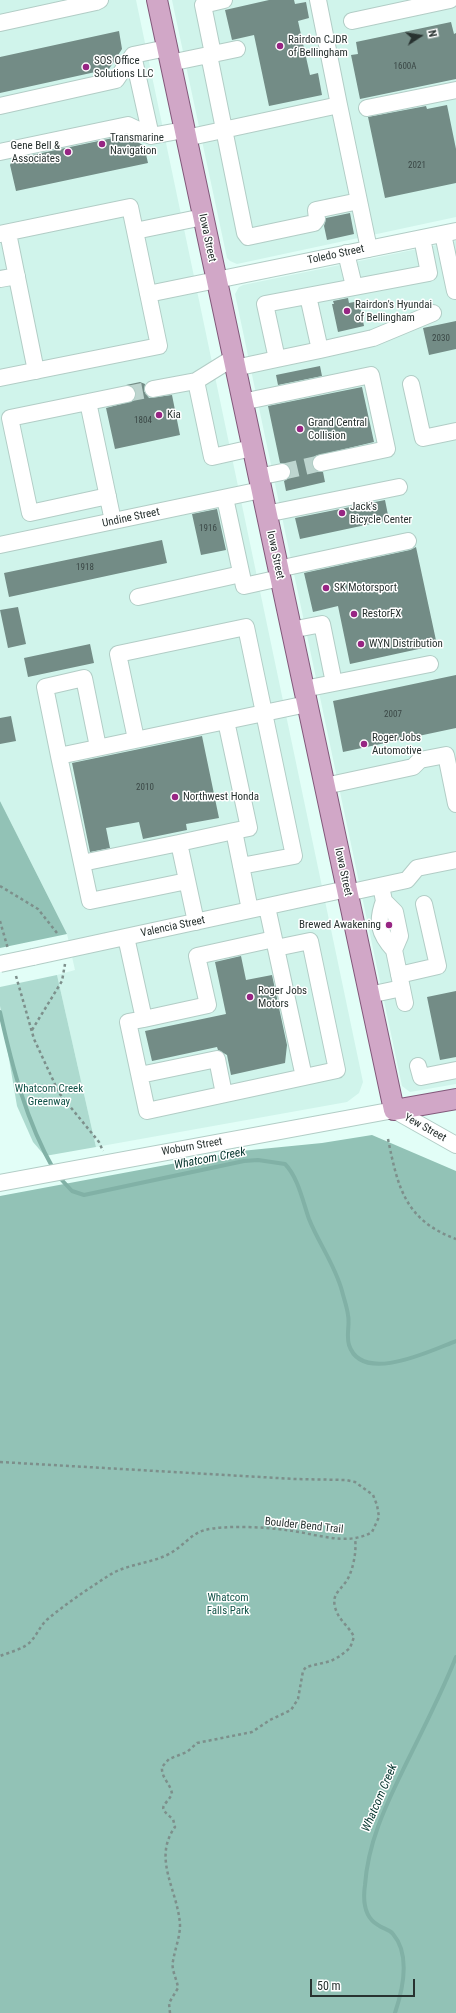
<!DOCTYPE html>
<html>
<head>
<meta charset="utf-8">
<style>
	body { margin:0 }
	#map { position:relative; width:456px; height:2013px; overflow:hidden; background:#e2fef7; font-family:"Roboto Condensed",sans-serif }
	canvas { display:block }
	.north { position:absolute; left:400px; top:16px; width:40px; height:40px; -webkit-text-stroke:3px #fff; paint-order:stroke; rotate:78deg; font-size:11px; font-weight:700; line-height:16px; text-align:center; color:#283230 }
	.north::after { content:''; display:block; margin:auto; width:14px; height:18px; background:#283230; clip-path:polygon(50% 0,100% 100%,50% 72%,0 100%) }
	.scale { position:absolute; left:310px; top:1979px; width:105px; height:18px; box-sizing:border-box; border:2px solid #283230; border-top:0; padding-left:5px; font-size:12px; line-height:14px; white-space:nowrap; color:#283230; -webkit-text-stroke:3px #fff; paint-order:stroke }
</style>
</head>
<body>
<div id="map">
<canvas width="456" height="2013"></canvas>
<div class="north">N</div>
<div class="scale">50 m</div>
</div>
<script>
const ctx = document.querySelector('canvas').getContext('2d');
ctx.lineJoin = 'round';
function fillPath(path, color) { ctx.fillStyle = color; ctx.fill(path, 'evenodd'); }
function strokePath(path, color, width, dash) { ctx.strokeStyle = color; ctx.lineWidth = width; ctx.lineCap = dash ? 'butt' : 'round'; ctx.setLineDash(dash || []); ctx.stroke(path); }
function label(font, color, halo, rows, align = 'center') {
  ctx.font = font + ' "Roboto Condensed",sans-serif'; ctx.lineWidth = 3; ctx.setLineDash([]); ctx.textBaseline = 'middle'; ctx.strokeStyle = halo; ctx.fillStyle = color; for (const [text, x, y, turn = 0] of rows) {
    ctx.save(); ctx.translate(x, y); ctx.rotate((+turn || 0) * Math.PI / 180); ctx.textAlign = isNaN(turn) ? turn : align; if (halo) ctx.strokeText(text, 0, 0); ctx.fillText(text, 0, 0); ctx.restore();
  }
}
const built = new Path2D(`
	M0 0H136L363 1082 359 1093 347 1102 96 1147 57 975 75 970 67 934 0 801Z
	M172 0H456V217L237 264 230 261 227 258Z
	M456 241V1084L410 1092 402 1086 235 294 239 287 243 285Z`);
const green = new Path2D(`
	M57 975 96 1147 45 1156 33 1142 17 1106 0 1006V987Z`);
const forest = new Path2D(`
	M0 801 67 934 0 948Z
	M372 1135 456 1171V2013H0V1196L241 1151 322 1143Z`);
const stream = new Path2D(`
	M0 1012C12 1066 26 1121 54 1170
	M59 1177 72 1191 84 1195 244 1161 258 1160 285 1164C298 1177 303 1202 309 1219 319 1244 335 1265 342 1291 344 1299 347 1307 348 1315 350 1324 346 1336 349 1345 362 1385 432 1350 456 1341
	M395 2013C403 1989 411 1955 393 1934 389 1929 383 1929 378 1925 364 1917 363 1899 365 1885 368 1843 385 1807 403 1770 421 1733 441 1695 456 1657`);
const building = new Path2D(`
	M269 0H294L295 4 306 2 309 18 298 21 310 75 318 73 322 95 269 106 254 35 232 40 225 10Z
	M451 22 454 34 456 33V79L360 99 351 55 358 54 356 42Z
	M119 31 122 49 109 69 0 93V57Z
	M447 105 456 149V183L385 198 368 117 426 106 427 109Z
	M127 135 144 146 148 163 16 191 10 165 13 159Z
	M350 213 354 234 327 240 324 226 326 218Z
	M348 298 349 303 359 301 364 326 338 332 332 304H334L333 301Z
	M456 321V349L429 355 423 328Z
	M320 366 322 376 278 385 276 375Z
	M140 382 145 384 144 391 149 398 172 395 180 435 115 449 106 408 133 401 136 397V392L134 387 126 385Z
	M362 387 374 442 315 456 312 460V465L318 472H323L325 482 286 491 284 481 291 475V470L289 465 280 463 268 406Z
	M385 500 389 520 300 539 295 518Z
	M217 509 226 550 201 555 192 514Z
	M162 540 167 563 9 597 4 573Z
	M416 547 437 645 350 664 338 606 313 612 304 573 410 550Z
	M18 607 26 644 8 648 0 610Z
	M90 644 94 663 28 677 24 658Z
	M456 675V728L343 752 333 701Z
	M11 716 16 741 0 744V718Z
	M202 736 219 818 186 824 187 830 143 839 139 822 106 828 110 848 90 852 72 763Z
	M241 956 246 980 272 975 287 1045 285 1063 231 1075 227 1055 218 1050 217 1047 152 1061 145 1031 226 1014 215 962Z
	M456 991V1057L440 1060 427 997Z`);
const minorTunnel = new Path2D(`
	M127 394 153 389
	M282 472 321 463`);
const path = new Path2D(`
	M0 886 38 909 57 933
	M0 921 8 949
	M16 976 34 1039 59 1093 99 1142 103 1151
	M32 1030 62 981 65 964
	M388 1139C398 1188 405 1220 456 1239
	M0 1462 295 1479 346 1480 355 1482 373 1495 377 1505 379 1517 372 1532C347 1547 314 1533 286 1530 265 1527 225 1525 205 1530 190 1534 182 1548 167 1555 148 1564 126 1564 108 1576 88 1589 67 1603 49 1618 41 1624 38 1633 32 1640 25 1649 10 1652 0 1656
	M170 2013 169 2003 178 1988C177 1979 171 1970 173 1961 175 1949 180 1937 180 1925 178 1890 152 1859 175 1827L173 1819C156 1806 165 1807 172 1794 171 1784 161 1778 162 1767L169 1759 187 1752 197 1743 252 1732 270 1720 291 1710 298 1699 303 1671 306 1667 331 1661 340 1656 350 1648 354 1637C349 1626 338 1620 335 1607 332 1595 339 1591 345 1583 353 1573 357 1550 355 1539`);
const minor = new Path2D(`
	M318 0 339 105
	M352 21 450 0
	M0 23 96 2 100 0
	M213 54 203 5 224 0
	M133 55 151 136
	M209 55 245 233 248 237 314 223 317 219 316 210 359 201
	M170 63 237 49
	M0 106 116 80 133 55 167 48
	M367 108 456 90
	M186 138 339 105 369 249
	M0 152 128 125 151 136 184 130
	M135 231 203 217
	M8 233 36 371
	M0 234 130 207 159 346 0 378
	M443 234 455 291
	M346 253 354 286
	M0 279 17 276
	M148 294 456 231
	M320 350 373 338 433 313
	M277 359 320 350 308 296
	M235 368 277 359 265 304 429 273 422 238
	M196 381 212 457 252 448
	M411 384 423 438 456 431
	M153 389 196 381 233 358
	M88 402 113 521
	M242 402 371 375 387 449 321 463
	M258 477 282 472
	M108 496 30 513 10 418 127 394
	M225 498 244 586 280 578
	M266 514 399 487
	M0 545 261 490
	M278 569 408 541
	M138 597 241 574
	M291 630 322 624 334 683
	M304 689 430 664
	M226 721 249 828 234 831 250 910
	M136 739 118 654 246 627 294 856 241 866
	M98 747 84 678 45 687 59 756 307 704
	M59 756 90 901 187 881
	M325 786 413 767 420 760 446 755 456 804
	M179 843 234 831
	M82 863 179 843 196 922
	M381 886 384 901 395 912 400 936 394 950 405 1003
	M347 893 407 880 417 868 456 860
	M384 901C376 922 379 934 394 950
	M267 907 304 1077
	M126 937 144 1019 128 1022 147 1111 337 1070 310 941 276 948
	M33 957 347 889
	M399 975 438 966 424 904
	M369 995 402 988
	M144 1019 208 1005 197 956 274 939
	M418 1066 421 1077 456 1070
	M140 1075 217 1059 224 1094
	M0 1183 394 1110 456 1145`);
const major = new Path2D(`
	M157 0 394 1110 456 1099`);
const minorBridge = new Path2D(`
	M0 964 33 957`);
const markers = [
	[280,46,4,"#972583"],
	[86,67,4,"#972583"],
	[102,144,4,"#972583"],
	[68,152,4,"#972583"],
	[347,311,4,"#972583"],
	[159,415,4,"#972583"],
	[300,429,4,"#972583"],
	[342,513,4,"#972583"],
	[326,588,4,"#972583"],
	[354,614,4,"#972583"],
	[361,644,4,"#972583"],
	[364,744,4,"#972583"],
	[175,797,4,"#972583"],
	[389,925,4,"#972583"],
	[250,997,4,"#972583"]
];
const numberNames = [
	["1600A",405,67],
	["2021",417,166],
	["2030",441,339],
	["1804",143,421],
	["1916",208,529],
	["1918",85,568],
	["2007",393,715],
	["2010",145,788]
];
const poiNames = [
	["Rairdon CJDR",288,40],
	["of Bellingham",288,53],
	["SOS Office",94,61],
	["Solutions LLC",94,74],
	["Transmarine",110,138],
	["Navigation",110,151],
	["Gene Bell &",60,146,"right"],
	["Associates",60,159,"right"],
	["Rairdon's Hyundai",355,305],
	["of Bellingham",355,318],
	["Kia",167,415],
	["Grand Central",308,423],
	["Collision",308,436],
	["Jack's",350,507],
	["Bicycle Center",350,520],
	["SK Motorsport",334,588],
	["RestorFX",362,614],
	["WYN Distribution",369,644],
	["Roger Jobs",372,738],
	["Automotive",372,751],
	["Northwest Honda",183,797],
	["Brewed Awakening",381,925,"right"],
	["Roger Jobs",258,991],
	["Motors",258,1004]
];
const streetNames = [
	["Iowa Street",207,238,78],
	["Toledo Street",336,255,-12],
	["Undine Street",131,518,-12],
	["Iowa Street",275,555,78],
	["Iowa Street",343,872,78],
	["Valencia Street",173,927,-12],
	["Yew Street",425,1128,29],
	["Woburn Street",192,1147,-10],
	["Boulder Bend Trail",304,1526,6]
];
const parkNames = [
	["Whatcom Creek",49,1089],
	["Greenway",49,1102],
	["Whatcom",228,1598],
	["Falls Park",228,1611]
];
const waterNames = [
	["Whatcom Creek",210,1159,-11],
	["Whatcom Creek",380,1798,-67]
];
fillPath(built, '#d0f4eb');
fillPath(green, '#addacf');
fillPath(forest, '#92c2b6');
strokePath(stream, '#81b1a6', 4);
fillPath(building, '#738c86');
strokePath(minorTunnel, '#bdd5cf', 16, [16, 8]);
strokePath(minor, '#b2cdc6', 18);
strokePath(major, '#82587a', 22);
strokePath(path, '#7d8f8b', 2.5, [3, 3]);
strokePath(minor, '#fff', 16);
strokePath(major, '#d1a7c7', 20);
strokePath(minorBridge, '#b2cdc6', 18, []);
strokePath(minorBridge, '#fff', 16);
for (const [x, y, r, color] of markers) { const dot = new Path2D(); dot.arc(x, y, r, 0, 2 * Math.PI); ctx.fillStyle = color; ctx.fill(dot); strokePath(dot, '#fff', 1.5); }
label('9px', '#3b4846', null, numberNames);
label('11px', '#283230', '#fff', poiNames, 'left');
label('11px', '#283230', '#fff', streetNames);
label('11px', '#115348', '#fff', parkNames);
label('italic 12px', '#03322b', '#fff', waterNames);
</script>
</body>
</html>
